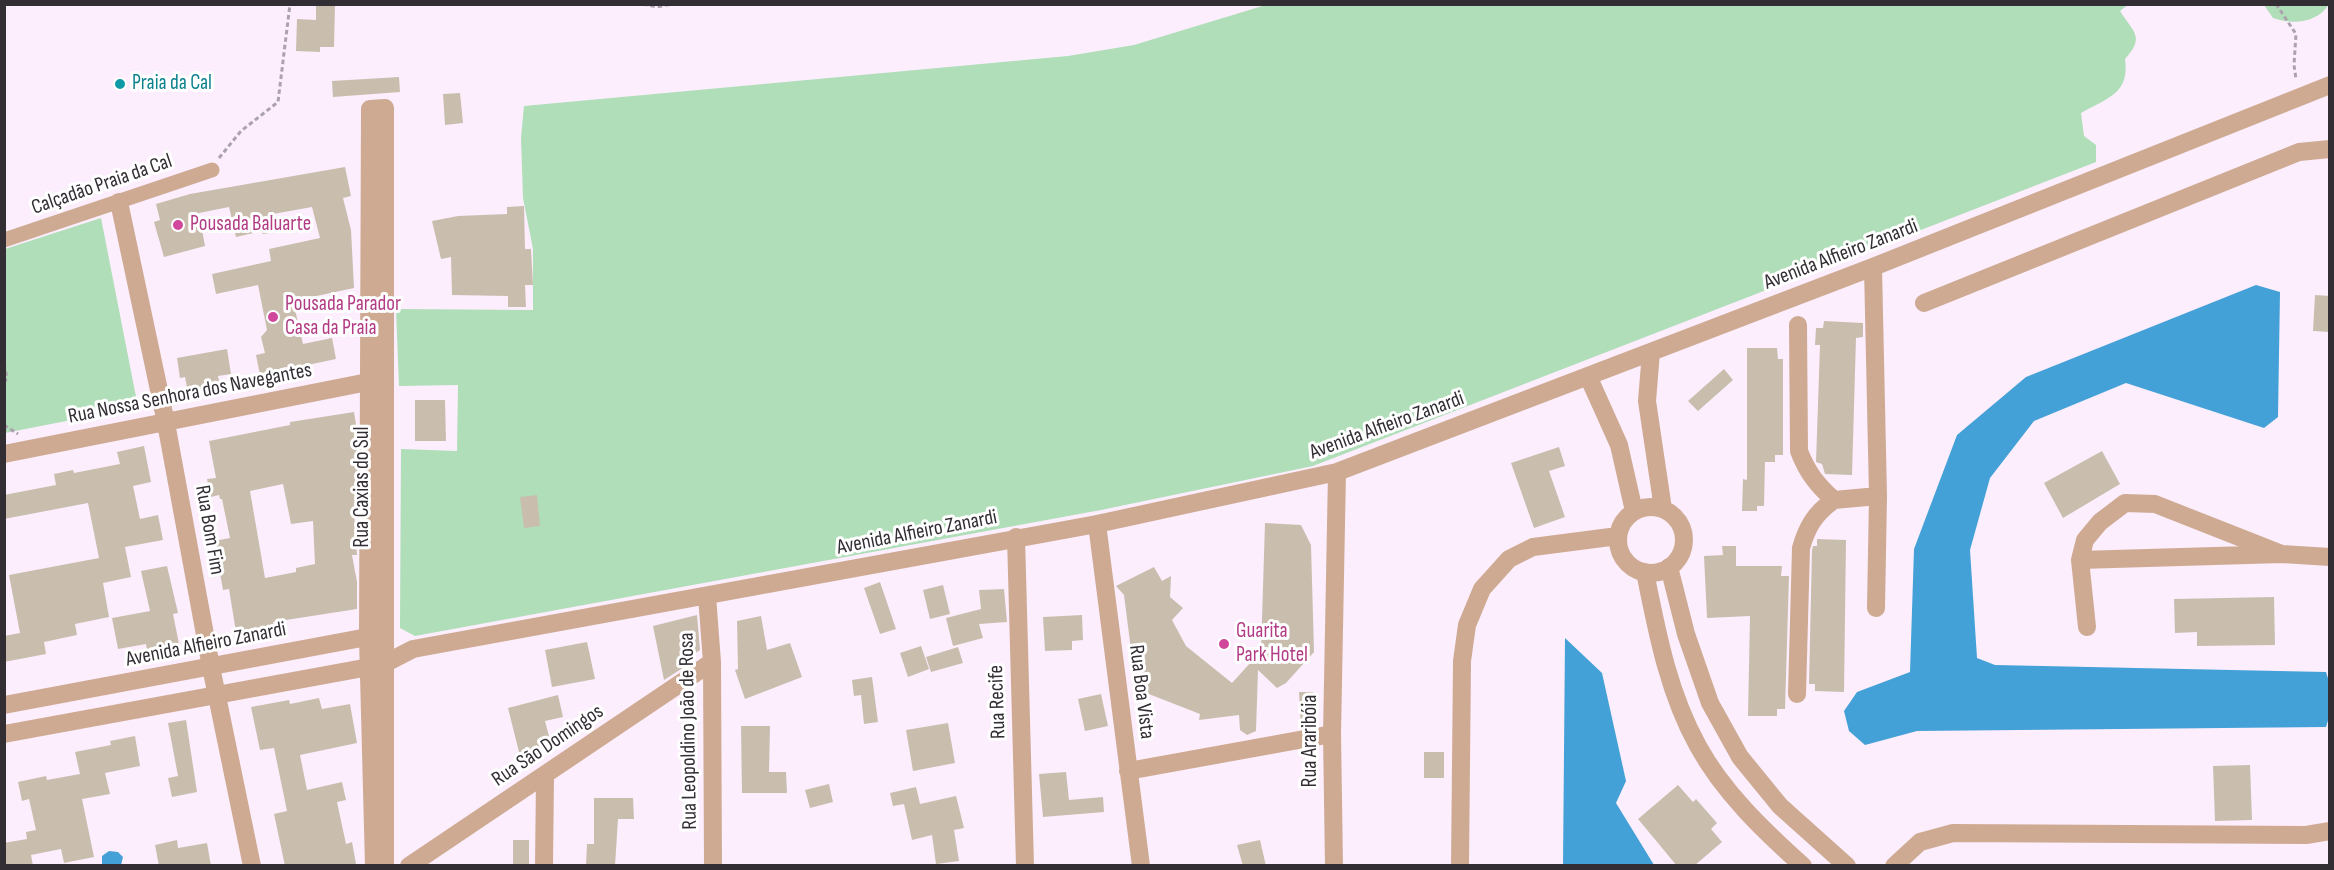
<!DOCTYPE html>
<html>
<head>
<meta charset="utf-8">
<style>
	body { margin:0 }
	#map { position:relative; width:2334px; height:870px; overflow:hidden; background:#fceefd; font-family:"Sofia Sans Condensed",sans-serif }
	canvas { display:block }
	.frame { position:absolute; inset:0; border:6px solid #332e34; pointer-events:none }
</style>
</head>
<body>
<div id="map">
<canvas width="2334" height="870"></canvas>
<div class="frame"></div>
</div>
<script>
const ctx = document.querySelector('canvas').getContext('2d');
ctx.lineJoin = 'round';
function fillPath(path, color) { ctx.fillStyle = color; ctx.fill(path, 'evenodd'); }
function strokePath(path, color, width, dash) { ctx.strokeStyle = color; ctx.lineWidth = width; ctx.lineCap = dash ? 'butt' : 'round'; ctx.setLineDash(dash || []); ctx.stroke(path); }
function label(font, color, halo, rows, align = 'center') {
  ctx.font = font + ' "Sofia Sans Condensed",sans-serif'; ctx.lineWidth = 6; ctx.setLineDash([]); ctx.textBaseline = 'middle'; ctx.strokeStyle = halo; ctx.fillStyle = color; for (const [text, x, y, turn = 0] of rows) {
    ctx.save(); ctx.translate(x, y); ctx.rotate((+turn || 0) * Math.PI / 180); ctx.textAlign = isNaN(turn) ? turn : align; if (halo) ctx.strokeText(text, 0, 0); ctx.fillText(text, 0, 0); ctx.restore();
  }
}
const green = new Path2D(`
	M1269 4H2129L2120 11C2134 33 2145 37 2125 59 2130 94 2107 98 2081 113L2084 136 2096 145V162L1313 466 1101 510 415 636 400 628 401 449 457 451 458 385 399 386 396 309 533 310V249L523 198 521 138 524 106 1068 56 1134 45Z
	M2329 4C2318 23 2292 25 2273 18L2264 5Z
	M101 218 138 407 5 433V249Z`);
const water = new Path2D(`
	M2256 285 2280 292 2278 417 2264 428 2126 383 2034 421 1990 478 1970 550 1977 658 1995 665 2326 672C2332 688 2332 710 2326 727L1917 731 1865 745 1849 731 1844 711 1857 692 1910 672 1914 549 1957 435 2026 377Z
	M1565 638 1602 673 1626 781 1616 803 1654 865H1563Z
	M109 851 118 852 123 857 121 865H102V856Z`);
const building = new Path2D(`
	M316 4 335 5 334 47H320V52L296 51 297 19 316 20Z
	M399 77 400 92 333 97 332 81Z
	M460 93 463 123 445 125 443 94Z
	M345 167 351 196 343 198 351 230 354 288 293 301 303 344 332 338 336 359 260 375 256 355 265 353 261 337 267 330 258 285 216 294 212 274 271 261 269 249 320 238 312 207 273 214 276 232 263 234 262 231 236 237 229 207 199 213 205 246 164 257 154 222 160 220 156 204 190 194Z
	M524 206 525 249H531L533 285H525L526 307H508V296L452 295 451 257 441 259 432 221 458 216 507 214V207Z
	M2315 295 2330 296V332L2313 331Z
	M1824 321 1863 323V337L1856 338 1852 475 1825 474 1822 464 1816 462 1820 345H1815L1816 328H1823Z
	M1747 348H1777L1778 359H1783V455H1775V462H1765L1764 506H1757V511H1742L1743 479 1747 480Z
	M227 349 231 374 218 376 221 392 189 398 185 377 180 378 177 358Z
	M1724 369 1733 380 1698 411 1688 401Z
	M415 400H445L446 441H415Z
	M354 412 358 437 357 512 354 513 357 555H352L357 582V609L273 622 274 626 236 632 229 589 223 590 214 541 230 538 222 499H220L219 495 211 497 207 479 216 478 209 441 290 425V422ZM283 484 291 524 313 521 315 564 296 568V572L265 578 250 491Z
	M144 446 151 482 133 486 140 519 158 515 163 540 125 547 131 577 103 583 109 617 75 624 77 635 44 642 46 654 4 662V636L20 633 9 575 99 558 88 503 4 519V495L56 485 54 474 73 470 74 473 120 464 117 452Z
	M1559 447 1565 466 1549 471 1565 517 1534 528 1511 463Z
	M2102 451 2120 484 2063 518 2044 483Z
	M537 495 540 526 524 528 520 497Z
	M1265 523 1301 525 1311 545 1314 652 1286 683 1277 688 1258 670 1256 731 1247 735 1240 730 1239 715 1199 720 1200 714 1136 689 1124 595 1116 586 1154 567 1162 581 1171 576 1170 597 1183 608 1172 620 1186 646 1232 683 1261 651Z
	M1817 539 1846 540 1844 692 1815 691V684H1809L1812 550 1813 546H1817Z
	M1722 546H1736V566H1782L1781 576H1789L1785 709H1777V716H1748L1750 616 1707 618 1704 556 1723 555Z
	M167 566 178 613 173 614 179 644 147 651 146 644 118 649 112 618 150 611 141 571Z
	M880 582 896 629 880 634 864 588Z
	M943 585 950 614 930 619 923 590Z
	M1004 589 1007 622 979 624 983 638 953 646 946 618 981 609 979 590Z
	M2274 597 2275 645 2197 646V632L2175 633 2174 599Z
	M697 615 700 650 688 658 689 664 664 680 653 626Z
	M1082 615 1083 640 1072 641V650L1045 651 1043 617Z
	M761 616 767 650 790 643 802 677 745 699 735 670 738 669 737 621Z
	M587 642 595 679 552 687 545 650Z
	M921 646 929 669 908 677 900 653Z
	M958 647 963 663 931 672 926 657Z
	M872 677 878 722 864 724 861 695 854 696 852 680Z
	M1299 692H1313L1314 726 1301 728Z
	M1101 694 1108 726 1085 731 1078 699Z
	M558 695 563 717 545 721 552 748 520 756 508 708Z
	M319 698 322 709 350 704 357 743 300 755 307 790 342 782 346 800 337 802 346 844 352 842 356 864 285 866 274 814 287 811 274 748 260 750 251 707 289 700 290 704Z
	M186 720 197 792 172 797 168 778 178 776 168 723Z
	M948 723 955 763 913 771 906 730Z
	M741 726H770L769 772H786L787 793H742Z
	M135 736 140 766 105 773 110 794 82 799 94 857 64 863 61 849 31 855 33 866H4V843L27 839 26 832 36 830 29 799 22 801 18 782 46 776 47 780 80 774 75 752 111 745 110 741Z
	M1424 752H1444V778H1424Z
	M2250 765 2252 820 2215 821 2213 766Z
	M1066 772 1069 800 1103 797 1104 812 1043 817 1039 774Z
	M829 784 833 802 810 808 805 790Z
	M1678 785 1693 802 1696 799 1717 823 1711 829 1722 842 1694 866H1677L1638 819Z
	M916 787 920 804 956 796 964 828 954 830 959 861 936 864 932 835 912 840 904 804 893 806 890 793Z
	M594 798H633L634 819H618L615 866H586L587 844H594Z
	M177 840 178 848 207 843 211 866H159L155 845Z
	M513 840H529V866H513Z
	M1260 840 1266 866H1243L1237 845Z`);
const path = new Path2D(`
	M643 4 657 7 672 4
	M2276 4 2296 34 2294 65 2296 79
	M219 158 241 131 278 102 290 4
	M4 364 7 378 4 383
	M4 425 18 434`);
const pedestrian = new Path2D(`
	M4 240 212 170`);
const minor = new Path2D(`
	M119 202 166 423 211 667 252 866
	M1873 267 1878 496 1876 608
	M1924 303 2299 152 2330 149
	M1651 352 1647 401 1663 509
	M1588 376 1619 445 1634 511
	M4 454 383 379
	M1834 500 1878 496
	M1618 540a33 33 0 1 1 66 0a33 33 0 1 1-66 0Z
	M1097 524 1141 866
	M1016 537 1025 866
	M2080 560 2282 554 2330 557
	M1669 567 1686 634 1710 703 1740 757 1780 806 1847 866
	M1645 572C1657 632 1668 692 1698 746 1723 792 1764 831 1803 866
	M707 596 712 662 713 866
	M2087 627 2080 560 2085 540 2100 522 2125 503 2155 504 2282 554
	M386 663 413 649 1097 524 1337 472 1873 267 2330 85
	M1797 694 1801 548C1807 527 1815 513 1834 500 1817 485 1807 472 1799 451L1798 325
	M1128 771 1332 734
	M409 866 712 662
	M544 866 545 776
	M1334 866 1332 734 1337 472
	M1460 866 1462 661 1467 625 1482 589 1509 559 1533 547 1618 536
	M1894 866 1920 842 1953 833 2306 835 2330 831`);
const tertiary = new Path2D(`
	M4 705 378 635
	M4 734 380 665
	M374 866 368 637 370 109 385 108V866`);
const markers = [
	[120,84,6,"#0f9aa8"],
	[178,225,6,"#d1479c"],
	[273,317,6,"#d1479c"],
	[1224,644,6,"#d1479c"]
];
const cultureNames = [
	["Praia da Cal",132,84]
];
const streetNames = [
	["Calçadão Praia da Cal",102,185,-19],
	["Avenida Alfieiro Zanardi",1841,255,-21],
	["Rua Nossa Senhora dos Navegantes",190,394,-11],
	["Avenida Alfieiro Zanardi",1387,426,-20],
	["Rua Caxias do Sul",363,487,-90],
	["Rua Bom Fim",209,530,80],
	["Avenida Alfieiro Zanardi",917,533,-11],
	["Avenida Alfieiro Zanardi",206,645,-11],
	["Rua Boa Vista",1141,692,83],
	["Rua Recife",998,702,-92],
	["Rua Leopoldino João de Rosa",689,731,-91],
	["Rua Araribóia",1311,741,-90],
	["Rua São Domingos",548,746,-34]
];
const hotelNames = [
	["Pousada Baluarte",190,225],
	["Pousada Parador",285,305],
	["Casa da Praia",285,329],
	["Guarita",1236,632],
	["Park Hotel",1236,656]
];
fillPath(green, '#afdeb8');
fillPath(water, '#44a1d7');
fillPath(building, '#c9beae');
strokePath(path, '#aca2ad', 3, [4.5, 3]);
strokePath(pedestrian, '#ceaa93', 15);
strokePath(minor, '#ceaa93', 18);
strokePath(tertiary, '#ceaa93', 18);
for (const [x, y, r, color] of markers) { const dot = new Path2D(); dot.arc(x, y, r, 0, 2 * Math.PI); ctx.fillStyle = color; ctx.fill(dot); strokePath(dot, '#fff', 2); }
label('21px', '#0d838f', '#fff', cultureNames, 'left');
label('21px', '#332e34', '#fff', streetNames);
label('21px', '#b23c85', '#fff', hotelNames, 'left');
</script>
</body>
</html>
